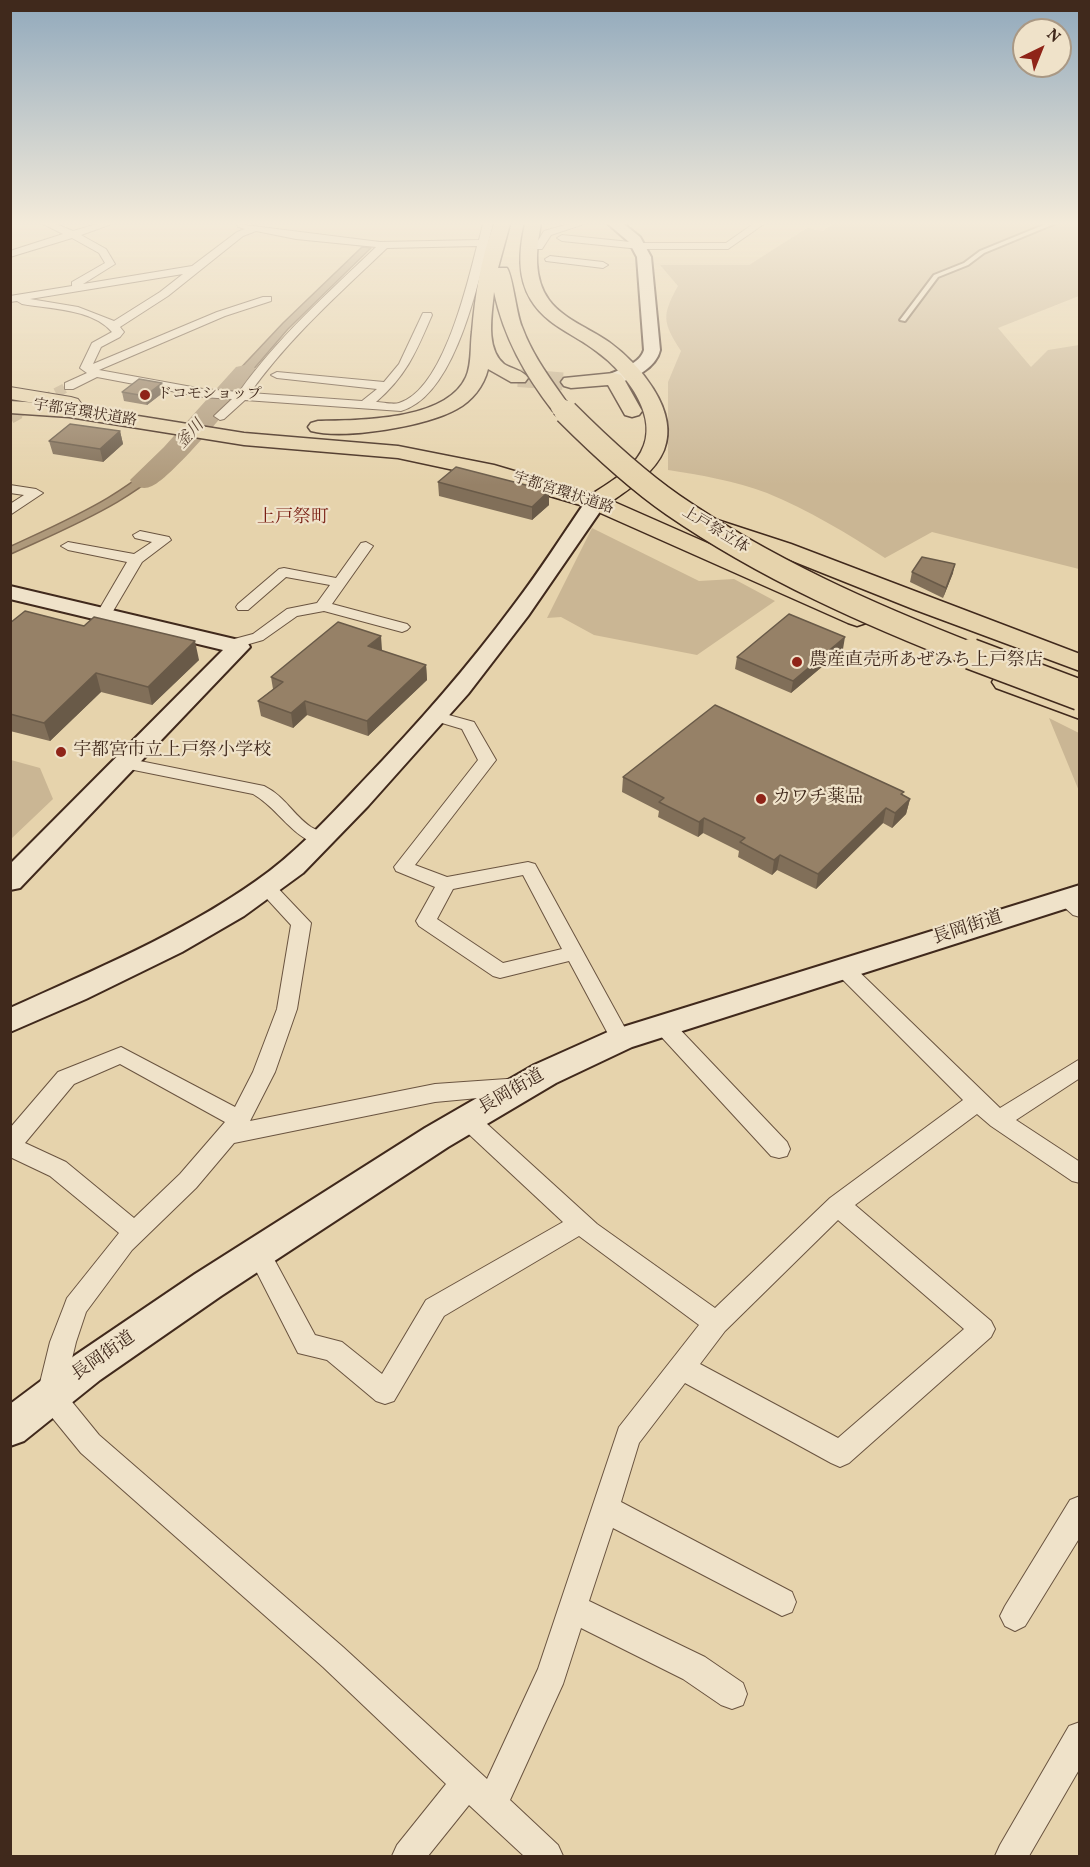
<!DOCTYPE html>
<html>
<head>
<meta charset="utf-8">
<style>
	body { margin:0 }
	#map { position:relative; width:1090px; height:1867px; overflow:hidden; background:#e6d3ac; font-family:Vollkorn,serif }
	canvas { display:block }
	.frame { position:absolute; inset:0; border:12px solid #40291c; pointer-events:none }
	.north { position:absolute; left:1012px; top:18px; width:60px; height:60px; box-sizing:border-box; background:#efe2c9; border:2px solid #a99884; border-radius:50%; rotate:43deg; font-size:16px; font-weight:700; line-height:24px; text-align:center; color:#40291c }
	.north::after { content:''; display:block; margin:auto; width:21px; height:27px; background:#8f2418; clip-path:polygon(50% 0,100% 100%,50% 72%,0 100%) }
</style>
</head>
<body>
<div id="map">
<canvas width="1090" height="1867"></canvas>
<div class="frame"></div>
<div class="north">N</div>
</div>
<script>
const ctx = document.querySelector('canvas').getContext('2d');
ctx.lineJoin = 'round';
function fillPath(path, color) { ctx.fillStyle = color; ctx.fill(path, 'evenodd'); }
function strokePath(path, color, width, dash) { ctx.strokeStyle = color; ctx.lineWidth = width; ctx.lineCap = dash ? 'butt' : 'round'; ctx.setLineDash(dash || []); ctx.stroke(path); }
function label(font, color, halo, rows, align = 'center') {
  ctx.font = font + ' Vollkorn,"Noto Serif JP",serif'; ctx.lineWidth = 4.5; ctx.setLineDash([]); ctx.textBaseline = 'middle'; ctx.strokeStyle = halo; ctx.fillStyle = color; for (const [text, x, y, turn = 0] of rows) {
    ctx.save(); ctx.translate(x, y); ctx.rotate((+turn || 0) * Math.PI / 180); ctx.textAlign = isNaN(turn) ? turn : align; if (halo) ctx.strokeText(text, 0, 0); ctx.fillText(text, 0, 0); ctx.restore();
  }
}
const green = new Path2D(`
	M831 224H1079V296L998 328 1031 367 1048 350 1079 345V569L932 532 885 558C848 534 809 510 767 493 735 481 701 475 668 470V382L681 351C663 323 661 316 678 286L660 265H749L807 228 823 231Z
	M592 528 699 581 734 579 775 601 697 655 594 635 561 617 547 618Z
	M1049 718 1079 733V791Z
	M11 760 40 768 53 799 11 839Z`);
const water = new Path2D(`
	M362 247 371 248 288 329 234 392 219 391 283 323Z
	M178 440 191 442C143 498 76 524 11 554V546C71 518 134 492 178 440Z`);
const river = new Path2D(`
	M245 365 254 367 257 372C243 393 172 478 152 486 146 489 141 488 134 486L130 480 164 447 236 367Z`);
const streetTunnelFar1 = new Path2D(`
	M16 414 69 386`);
const streetTunnel = new Path2D(`
	M10 417 19 412`);
const highwayTunnel = new Path2D(`
	M518 378 571 382`);
const lane = new Path2D(`
	M1046 224H1054L984 253 968 265 938 277 905 321 900 320 934 275 964 263 980 251Z`);
const street = new Path2D(`
	M43 224H56L73 231 97 224H112L81 235 106 249 115 264 83 284 192 266 237 232 245 229 238 227 237 224 380 242 479 240 483 224H493C480 273 458 395 401 411L245 400 224 419 220 420 214 416 232 399 203 397 97 377 73 389H65V383L87 373 80 368 92 343 112 332C93 309 50 309 22 304L17 301 10 302V296L72 286V282L105 263 99 253 72 238 10 257V251L63 234ZM256 231 296 239 376 247C327 294 278 337 239 392L203 389 99 370 225 316 271 301V297H263L217 312 93 364 101 347 120 337 124 332 120 327 168 296 243 236ZM477 246C467 285 443 390 399 403 393 405 382 402 376 402 407 375 416 352 432 315L431 313H423L422 315 399 364 384 382 277 372 271 375 277 378 377 389 362 401 250 393C289 338 339 294 387 248ZM183 274 160 292 114 321 78 307 30 299Z
	M568 224H584L551 235 542 249H536L534 247 544 231Z
	M753 224H764L728 249H640L562 241 557 238 562 235 640 243H726Z
	M550 256 603 262 608 265 603 268 546 261 545 259Z
	M10 485 36 489 43 493 10 515V504L24 495 10 493Z
	M140 531 169 537 171 540 142 562 109 618H99L96 615 127 562 68 550 61 546 68 542 134 554 152 542 135 538 133 535Z
	M366 542 373 546 332 604 407 624 410 627 407 630 402 632 324 611 297 616 263 640 228 650 223 648 220 645 223 642 253 634 287 609 317 603 330 585 286 577 248 610H238L236 607 238 604 279 569 284 568 336 578 361 543Z
	M438 712 474 722 496 760 415 865 447 877 528 862 535 864 631 1039 628 1045 621 1047 614 1045 569 961 500 978 493 976 419 926 416 921 435 887 396 871 394 867 478 760 462 729 432 720 430 717 432 714ZM523 875 562 949 503 963 437 919 453 889Z
	M125 758 264 786C286 797 293 815 311 827 318 831 327 833 331 840L328 844 322 846C292 838 279 809 253 794L119 767 116 763 119 759Z
	M266 882 273 883 311 923 297 1009 275 1072 250 1121 435 1084 521 1078 529 1080 532 1086 529 1092 521 1094 435 1102 234 1143 196 1188 132 1250 86 1312 76 1342 64 1392 99 1435 343 1647 487 1779 538 1669 619 1427 699 1325 579 1236 444 1316 394 1401 385 1404 376 1401 327 1360 298 1353 247 1253 251 1246 259 1243 267 1246 315 1335 342 1342 382 1374 426 1300 563 1222 459 1125 456 1119 459 1113 467 1110 475 1113 597 1224 715 1308 830 1198 963 1100 836 973 833 968 836 963 843 961 850 963 1000 1108 1080 1059V1078L1016 1120 1080 1162V1183L1072 1181 991 1126 977 1114 855 1205 991 1321 995 1329 991 1337 849 1463 840 1467 831 1463 685 1383 639 1443 621 1502 792 1592 796 1602 792 1612 782 1616 613 1528 589 1601 705 1657 743 1683 747 1694 743 1705 732 1709 721 1705 683 1679 581 1628 563 1684 510 1800 558 1845 563 1856H524L469 1805 428 1856H392L397 1845 446 1784 323 1667 81 1453 41 1404 37 1395 50 1342 64 1306 67 1298 119 1233 50 1176 10 1157V1128L58 1072 121 1047 235 1107 253 1072 277 1009 291 925 257 888 259 883ZM120 1064 225 1122 180 1174 134 1218 66 1162 25 1143 74 1084ZM838 1220 964 1329 838 1438 700 1364 725 1331Z
	M1064 891 1080 900V917L1073 915 1054 898 1057 893Z
	M663 1017 670 1019 787 1142 790 1149 787 1156 779 1158 771 1156 656 1031 653 1025 656 1019Z
	M1080 1496V1537L1025 1626 1015 1631 1005 1626 1000 1616 1005 1606 1070 1500Z
	M1080 1722V1768L1029 1856H995L1000 1845 1069 1726Z`);
const secondary = new Path2D(`
	M608 224H624L640 237 651 257 660 350C656 369 631 380 614 384L608 383 605 379 608 375C620 369 640 364 644 350L637 257 629 242Z
	M595 496 602 498 605 502 599 513 528 616 468 694 368 806 303 873 244 916 182 952 86 999 10 1032V1008C94 970 181 934 256 881 296 853 329 817 362 782 416 726 467 668 513 606 540 571 563 534 588 498Z
	M10 586 247 642 250 647 20 888 10 890V864L223 650 10 599Z
	M1080 885V904L632 1047 556 1083 448 1147 221 1296 100 1380 24 1441 10 1446V1404L74 1356 195 1274 425 1128 534 1065 610 1031Z`);
const primary = new Path2D(`
	M10 387 71 397 78 399 81 403 78 407 71 409 10 399Z`);
const highway = new Path2D(`
	M494 224H510L498 268H507C513 277 516 313 522 327 533 357 552 381 570 407L567 411H553C525 375 504 338 494 292 492 314 485 348 504 364 512 369 523 370 528 378L525 382H511L488 369C484 386 472 401 457 409 427 426 345 440 311 431L308 427 311 423 318 421C359 420 446 421 466 377 472 364 470 347 472 332 475 295 481 258 494 224Z
	M525 224H541C536 249 533 278 549 300 563 319 589 328 609 342 638 363 680 410 664 450 655 472 631 488 612 501L866 613 870 618 866 623 857 626 848 623 587 507 482 476 398 458 244 445 69 417 10 413V401L69 405 244 433 398 446 494 465 592 494C609 483 631 470 641 452 661 416 624 371 596 351 574 334 546 325 531 300 517 277 519 250 525 224Z
	M614 373 621 375 624 379 642 411 639 415 632 417 625 415 608 385 571 388 564 386 561 382 564 378Z
	M699 514 791 544 1080 654V671L913 609 775 554 691 526 687 521 691 516Z
	M1006 674 1080 701V719L996 688 992 682 996 676Z`);
const highwayBridgeFar2 = new Path2D(`
	M560 407 567 414`);
const highwayBridgeFar1 = new Path2D(`
	M566 412C599 445 634 478 673 505 766 569 870 615 975 656`);
const highwayBridge = new Path2D(`
	M971 654 1080 695`);
const wall = new Path2D(`
	M122 392H164L147 405 124 401Z
	M120 431 123 444 103 462 53 454 49 441Z
	M438 482 549 491V505L532 520 439 496Z
	M912 572 953 573 943 598 910 582Z
	M10 623 199 660 152 705 101 692 50 741 10 731Z
	M843 649 791 693 735 669 737 657Z
	M382 650 381 651 426 665 427 680 368 736 307 715 293 728 261 716 258 701 273 689 271 677Z
	M623 777 903 795 910 799 906 814 892 828 883 823 816 889 777 870 772 875 738 857 739 851 703 833 698 837 658 817 659 811 622 792Z`);
const shadedWall = new Path2D(`
	M162 383 164 392 147 405 145 396Z
	M120 431 123 444 103 462 100 449Z
	M549 491V505L532 520V507Z
	M955 564 953 573 943 598 946 588Z
	M381 636 382 650 370 661 368 646Z
	M845 637 843 649 791 693 793 681Z
	M195 641 199 660 152 705 148 687Z
	M426 665 427 680 368 736 367 721Z
	M96 673 101 692 50 741 44 723Z
	M305 701 307 715 293 728 291 713Z
	M910 799 906 814 892 828 895 813Z
	M886 808 883 823 816 889 818 874Z
	M704 818 703 833 698 837 699 822Z
	M780 855 777 870 772 875 774 860Z`);
const building = new Path2D(`
	M139 379 162 383 145 396 122 392Z
	M70 424 120 431 100 449 49 441Z
	M456 467 549 491 532 507 438 482Z
	M922 557 955 564 946 588 912 572Z
	M25 611 84 626 94 617 195 641 148 687 96 673 44 723 10 714V623Z
	M789 614 845 637 793 681 737 657Z
	M338 622 381 636 368 646 426 665 367 721 305 701 291 713 258 701 283 682 271 677Z
	M715 705 904 792 901 794 910 799 895 813 886 808 818 874 780 855 774 860 740 842 745 838 704 818 699 822 659 802 664 798 623 777Z`);
const markers = [
	[145,395,6,"#8f2418"],
	[797,662,6,"#8f2418"],
	[61,752,6,"#8f2418"],
	[761,799,6,"#8f2418"]
];
const farPoinames = [
	["ドコモショップ",157,395]
];
const farStreetnames = [
	["宇都宮環状道路",85,414,9],
	["宇都宮環状道路",563,494,18],
	["上戸祭立体",715,531,31]
];
const farWaternames = [
	["釜川",191,435,-48]
];
const farQuarternames = [
	["上戸祭町",293,519]
];
const poiNames = [
	["農産直売所あぜみち上戸祭店",809,662],
	["宇都宮市立上戸祭小学校",73,752],
	["カワチ薬品",773,799]
];
const streetNames = [
	["長岡街道",968,929,-18],
	["長岡街道",512,1093,-30],
	["長岡街道",104,1357,-35]
];
fillPath(green, '#cab694');
fillPath(water, '#ae997b');
strokePath(water, '#826c55', 1.5);
fillPath(river, '#ae997b');
strokePath(streetTunnelFar1, '#c5b18f', 10, [10, 5]);
strokePath(streetTunnel, '#c5b18f', 14, [14, 7]);
strokePath(highwayTunnel, '#c5b18f', 18, [18, 9]);
strokePath(lane, '#6a5440', 4);
strokePath(street, '#6a5440', 2);
strokePath(secondary, '#40291c', 4);
strokePath(primary, '#40291c', 2);
strokePath(highway, '#40291c', 3);
fillPath(lane, '#efe2c9');
fillPath(street, '#efe2c9');
fillPath(secondary, '#efe2c9');
fillPath(primary, '#e6d3ac');
fillPath(highway, '#e6d3ac');
strokePath(highwayBridgeFar2, '#40291c', 20, []);
strokePath(highwayBridgeFar1, '#40291c', 26, []);
strokePath(highwayBridge, '#40291c', 33, []);
strokePath(highwayBridgeFar2, '#e6d3ac', 18);
strokePath(highwayBridgeFar1, '#e6d3ac', 23);
strokePath(highwayBridge, '#e6d3ac', 30);
fillPath(wall, '#816f59');
fillPath(shadedWall, '#695a48');
fillPath(building, '#968167');
strokePath(building, '#695a48', 1.5);
const sky = ctx.createLinearGradient(0, 0, 0, 485);
sky.addColorStop(0, '#91a9bc');
sky.addColorStop(0.46, '#f4ebda');
sky.addColorStop(1, '#f4ebda00');
ctx.fillStyle = sky;
ctx.fillRect(0, 0, 1090, 485);
for (const [x, y, r, color] of markers) { const dot = new Path2D(); dot.arc(x, y, r, 0, 2 * Math.PI); ctx.fillStyle = color; ctx.fill(dot); strokePath(dot, '#efe2c9', 2); }
label('15px', '#40291c', '#efe2c9', farPoinames, 'left');
label('15px', '#40291c', '#efe2c9', farStreetnames);
label('italic 16px', '#5c4534', '#efe2c9', farWaternames);
label('18px', '#7a1f14', '#efe2c9', farQuarternames);
label('18px', '#40291c', '#efe2c9', poiNames, 'left');
label('18px', '#40291c', '#efe2c9', streetNames);
</script>
</body>
</html>
